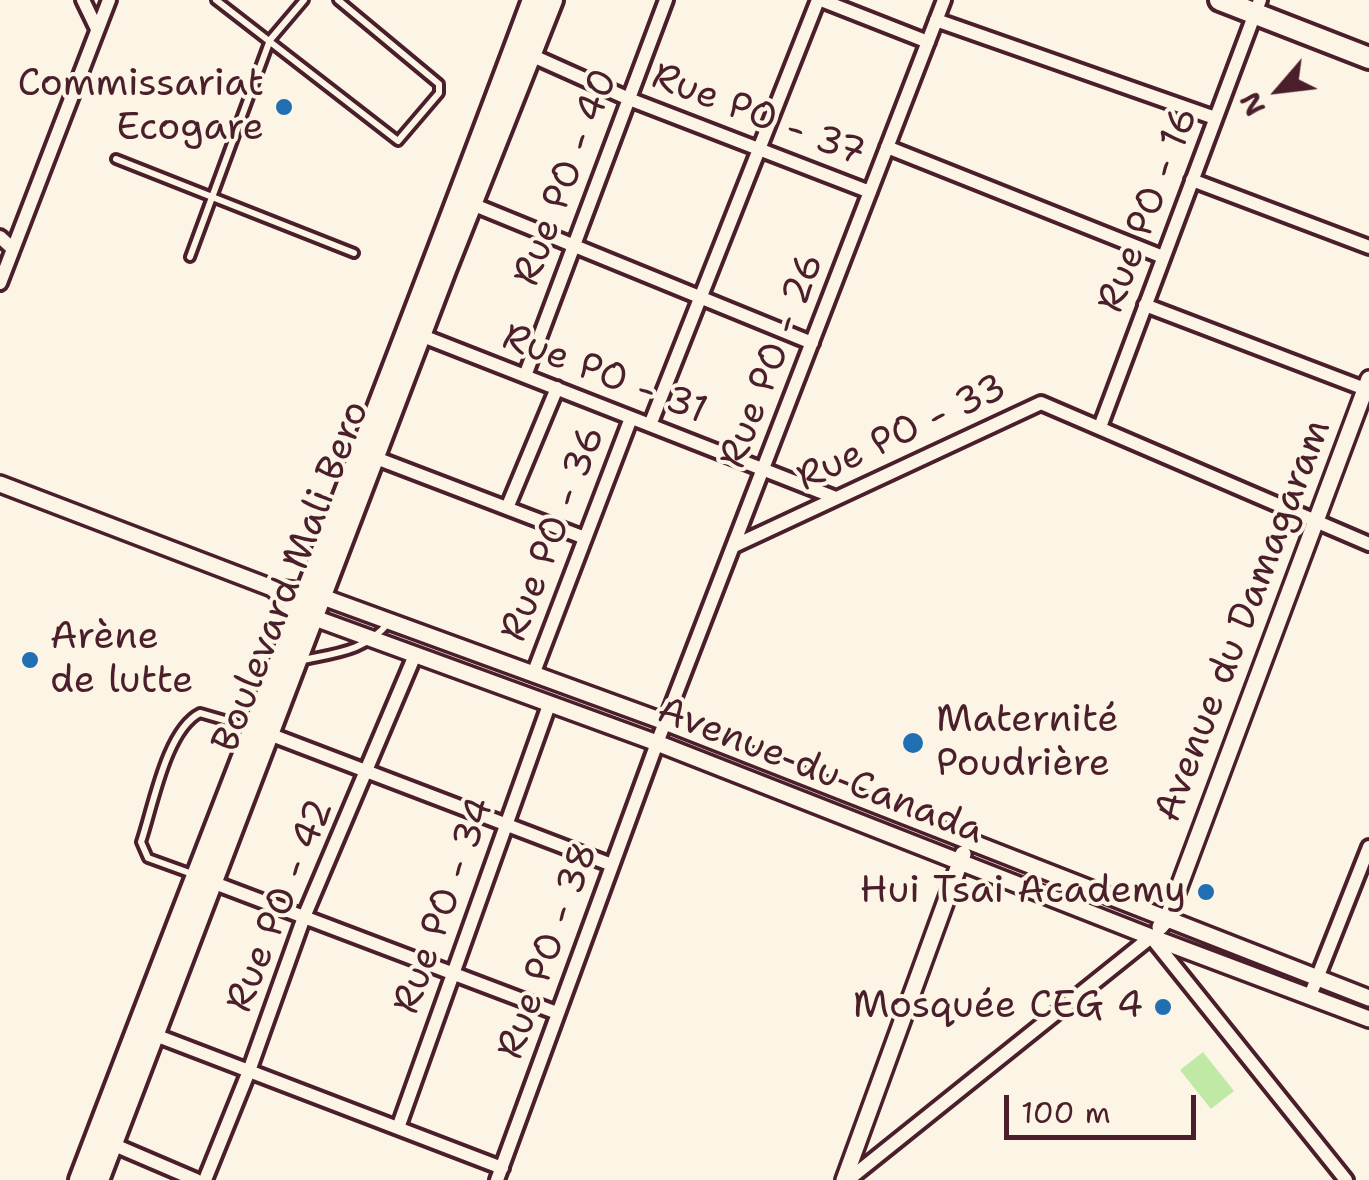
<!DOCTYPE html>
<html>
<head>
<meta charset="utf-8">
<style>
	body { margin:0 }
	#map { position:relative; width:1369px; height:1180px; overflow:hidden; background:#fcf5e5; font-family:"Shantell Sans",sans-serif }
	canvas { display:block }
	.north { position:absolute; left:1229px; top:40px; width:100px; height:100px; -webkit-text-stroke:8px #fcf5e5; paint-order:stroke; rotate:242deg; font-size:28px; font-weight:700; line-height:40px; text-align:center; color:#4a1f2b }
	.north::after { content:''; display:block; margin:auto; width:35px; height:45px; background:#4a1f2b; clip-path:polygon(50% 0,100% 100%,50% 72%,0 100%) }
	.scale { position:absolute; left:1004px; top:1095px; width:192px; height:45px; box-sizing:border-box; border:5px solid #4a1f2b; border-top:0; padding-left:12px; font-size:30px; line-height:35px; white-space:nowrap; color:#4a1f2b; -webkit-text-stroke:8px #fcf5e5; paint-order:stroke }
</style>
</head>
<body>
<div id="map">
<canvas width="1369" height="1180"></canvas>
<div class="north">N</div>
<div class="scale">100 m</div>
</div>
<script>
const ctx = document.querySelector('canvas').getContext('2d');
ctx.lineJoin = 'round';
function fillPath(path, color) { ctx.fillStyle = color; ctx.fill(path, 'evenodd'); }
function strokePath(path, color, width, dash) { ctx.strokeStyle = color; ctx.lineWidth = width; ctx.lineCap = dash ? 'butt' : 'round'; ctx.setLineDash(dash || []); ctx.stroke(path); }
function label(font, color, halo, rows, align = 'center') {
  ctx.font = font + ' "Shantell Sans",sans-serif'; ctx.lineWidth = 8; ctx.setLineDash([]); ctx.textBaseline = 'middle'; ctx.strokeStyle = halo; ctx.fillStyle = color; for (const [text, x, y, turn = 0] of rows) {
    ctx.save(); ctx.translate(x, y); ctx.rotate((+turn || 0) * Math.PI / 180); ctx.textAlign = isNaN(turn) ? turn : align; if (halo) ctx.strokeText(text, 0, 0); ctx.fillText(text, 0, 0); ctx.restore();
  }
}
const green = new Path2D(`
	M1203 1052 1234 1091 1211 1109 1180 1070Z`);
const service = new Path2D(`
	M216 0 398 141 439 93V84L338 0
	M116 159 354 253
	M190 257 270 40 304 0
	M303 660C337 653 366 651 389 622
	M195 875 148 858 141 842C153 807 166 730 200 713L252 728`);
const minor = new Path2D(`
	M83 0 97 29
	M821 0 928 42
	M936 20 1215 118
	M524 52 629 99 870 192
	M887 147 1163 257
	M1192 180 1369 247
	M467 202 812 343
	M0 237 13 249
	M0 283 109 0
	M1145 305 1365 389
	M415 333 836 498
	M525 376 666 0
	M650 425 818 0
	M1100 427 1260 0
	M368 455 585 538
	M507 508 557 388
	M736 545 1041 403 1369 544
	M534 672 631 418
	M269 734 612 865
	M209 881 557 1013
	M1310 996 1369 847
	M155 1035 502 1168
	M398 1128 549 705
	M112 1144 196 1180
	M205 1180 249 1071 304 917 415 655
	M497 1180 657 743 944 0
	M848 1180 1151 937 1346 1180`);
const tertiary = new Path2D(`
	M0 484 272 588 309 592 665 722 1369 998
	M272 588 301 613 657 743 1151 937 1369 1019
	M1160 927 1167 919 1369 379
	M844 1180 963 854`);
const primary = new Path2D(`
	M1220 0 1369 58
	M80 1180C230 786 386 395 533 0
	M98 1180 445 270 552 0`);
const markers = [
	[284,107,10,"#1f6fb2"],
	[30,660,10,"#1f6fb2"],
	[913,743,12,"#1f6fb2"],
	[1206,892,10,"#1f6fb2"],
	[1163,1007,10,"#1f6fb2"]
];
const poiNames = [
	["Commissariat",264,85],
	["Ecogare",264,129],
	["Arène",50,638,"left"],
	["de lutte",50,682,"left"],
	["Maternité",936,721,"left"],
	["Poudrière",936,765,"left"],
	["Hui Tsai Academy",1186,892],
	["Mosquée CEG 4",1143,1007]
];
const streetNames = [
	["Rue PO - 37",758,116,21],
	["Rue PO - 40",567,178,-69],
	["Rue PO - 16",1149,210,-69],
	["Rue PO - 26",773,361,-69],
	["Rue PO - 31",604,375,21],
	["Rue PO - 33",902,434,-25],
	["Rue PO - 36",554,534,-69],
	["Boulevard Mali Bero",292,577,-69],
	["Avenue du Damagaram",1244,621,-69],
	["Avenue du Canada",820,772,21],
	["Rue PO - 42",281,906,-68],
	["Rue PO - 34",445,906,-70],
	["Rue PO - 38",549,951,-70]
];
fillPath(green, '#c0e9a5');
strokePath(service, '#4a1f2b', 14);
strokePath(minor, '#4a1f2b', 20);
strokePath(tertiary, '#4a1f2b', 22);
strokePath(primary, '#4a1f2b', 28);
strokePath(service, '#fcf5e5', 6);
strokePath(minor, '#fcf5e5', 12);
strokePath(tertiary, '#fcf5e5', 15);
strokePath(primary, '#fcf5e5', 20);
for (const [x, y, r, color] of markers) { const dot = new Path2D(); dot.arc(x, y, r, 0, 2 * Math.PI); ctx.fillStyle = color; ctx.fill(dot); strokePath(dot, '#fcf5e5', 4); }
label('38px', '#4a1f2b', '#fcf5e5', poiNames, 'right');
label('38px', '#4a1f2b', '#fcf5e5', streetNames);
</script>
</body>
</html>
